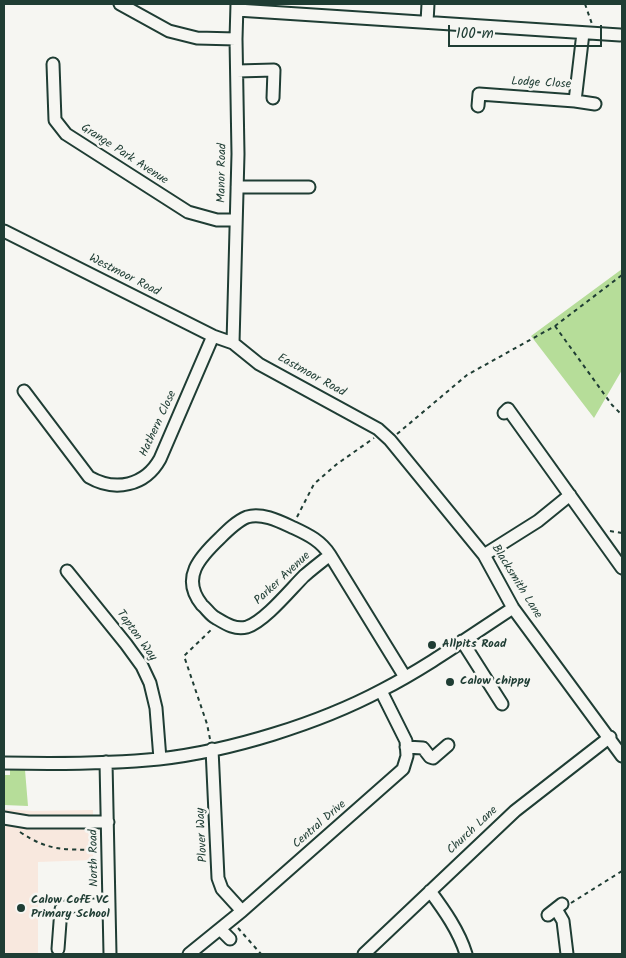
<!DOCTYPE html>
<html>
<head>
<meta charset="utf-8">
<style>
	body { margin:0 }
	#map { position:relative; width:626px; height:958px; overflow:hidden; background:#f6f6f2; font-family:Kalam,sans-serif }
	canvas { display:block }
	.frame { position:absolute; inset:0; border:5px solid #1f3d34; pointer-events:none }
	.scale { position:absolute; left:448px; top:25px; width:154px; height:22px; box-sizing:border-box; border:2px solid #1f3d34; border-top:0; padding-left:6px; font-size:15px; line-height:18px; white-space:nowrap; color:#1f3d34; -webkit-text-stroke:4px #f6f6f2; paint-order:stroke }
</style>
</head>
<body>
<div id="map">
<canvas width="626" height="958"></canvas>
<div class="frame"></div>
<div class="scale">100 m</div>
</div>
<script>
const ctx = document.querySelector('canvas').getContext('2d');
ctx.lineJoin = 'round';
function fillPath(path, color) { ctx.fillStyle = color; ctx.fill(path, 'evenodd'); }
function strokePath(path, color, width, dash) { ctx.strokeStyle = color; ctx.lineWidth = width; ctx.lineCap = dash ? 'butt' : 'round'; ctx.setLineDash(dash || []); ctx.stroke(path); }
function label(font, color, halo, rows, align = 'center') {
  ctx.font = font + ' Kalam,sans-serif'; ctx.lineWidth = 5; ctx.setLineDash([]); ctx.textBaseline = 'middle'; ctx.strokeStyle = halo; ctx.fillStyle = color; for (const [text, x, y, turn = 0] of rows) {
    ctx.save(); ctx.translate(x, y); ctx.rotate((+turn || 0) * Math.PI / 180); ctx.textAlign = isNaN(turn) ? turn : align; if (halo) ctx.strokeText(text, 0, 0); ctx.fillText(text, 0, 0); ctx.restore();
  }
}
const built = new Path2D(`
	M4 809 33 811 93 810V860L38 862V954H4Z`);
const green = new Path2D(`
	M622 269V370L594 418 531 336Z
	M10 769 25 770 28 806 4 805V775H10Z`);
const path = new Path2D(`
	M585 4 592 24
	M555 326 612 405 622 415
	M397 434 467 375 555 326 622 275
	M297 517 314 484 337 464 374 438
	M610 531 622 533
	M210 739 207 724 184 656 213 628
	M20 832C50 852 64 849 98 850
	M571 903 622 871
	M238 928 261 954`);
const minor = new Path2D(`
	M120 4 169 31 197 38 236 39
	M237 10 620 35
	M427 22 428 4
	M53 64 55 120 66 134 188 212 217 220H236
	M237 71 274 70 273 98
	M575 101 595 104
	M478 106 479 94 575 101 583 33
	M237 187H309
	M4 231 213 336 233 343 259 364 378 429 390 440 484 555 513 608 622 756
	M233 343 238 154 236 39 237 4
	M24 391 89 477C115 492 145 486 160 459L213 336
	M504 413 508 409 622 568
	M330 555C321 562 312 569 304 576 290 590 265 621 247 627 235 630 226 624 216 618 210 615 207 609 202 605 180 578 200 557 220 538 228 530 237 521 247 517 262 512 281 522 294 528 309 535 321 541 330 555L405 677
	M484 555 538 521 570 495
	M67 571 126 644 142 666 150 683 156 708 160 759
	M462 641 502 704
	M406 747 423 748 430 757 433 758 448 745
	M212 749 218 878 222 889 242 911
	M106 762 110 954
	M4 763C54 764 109 764 159 759 230 751 318 724 382 690 427 667 470 636 513 608
	M4 818 28 822H108
	M430 891C444 910 459 931 466 954
	M556 909 563 921 567 954
	M548 915 562 904
	M220 929 230 939
	M58 949 61 909 64 907 109 904
	M189 954 242 911 403 769 407 756 406 741 381 691
	M364 954 515 811 610 737`);
const markers = [
	[432,645,5,"#1f3d34"],
	[450,682,5,"#1f3d34"],
	[21,908,5,"#1f3d34"]
];
const streetNames = [
	["Lodge Close",541,84,3],
	["Grange Park Avenue",124,155,33],
	["Manor Road",223,173,-89],
	["Westmoor Road",124,276,27],
	["Eastmoor Road",311,376,29],
	["Hathern Close",159,424,-65],
	["Parker Avenue",283,579,-43],
	["Blacksmith Lane",516,582,58],
	["Tapton Way",136,636,54],
	["Central Drive",320,825,-41],
	["Church Lane",473,831,-43],
	["Plover Way",203,835,-93],
	["North Road",95,858,-91]
];
const poiNames = [
	["Allpits Road",442,645],
	["Calow chippy",460,682],
	["Calow CofE VC",31,901],
	["Primary School",31,915]
];
fillPath(built, '#f8e8de');
fillPath(green, '#b6dd99');
strokePath(minor, '#1f3d34', 15);
strokePath(path, '#1f3d34', 2, [4, 4]);
strokePath(minor, '#f6f6f2', 11);
for (const [x, y, r, color] of markers) { const dot = new Path2D(); dot.arc(x, y, r, 0, 2 * Math.PI); ctx.fillStyle = color; ctx.fill(dot); strokePath(dot, '#f6f6f2', 2); }
label('12px', '#1f3d34', '#f6f6f2', streetNames);
label('bold 12px', '#1f3d34', '#f6f6f2', poiNames, 'left');
</script>
</body>
</html>
